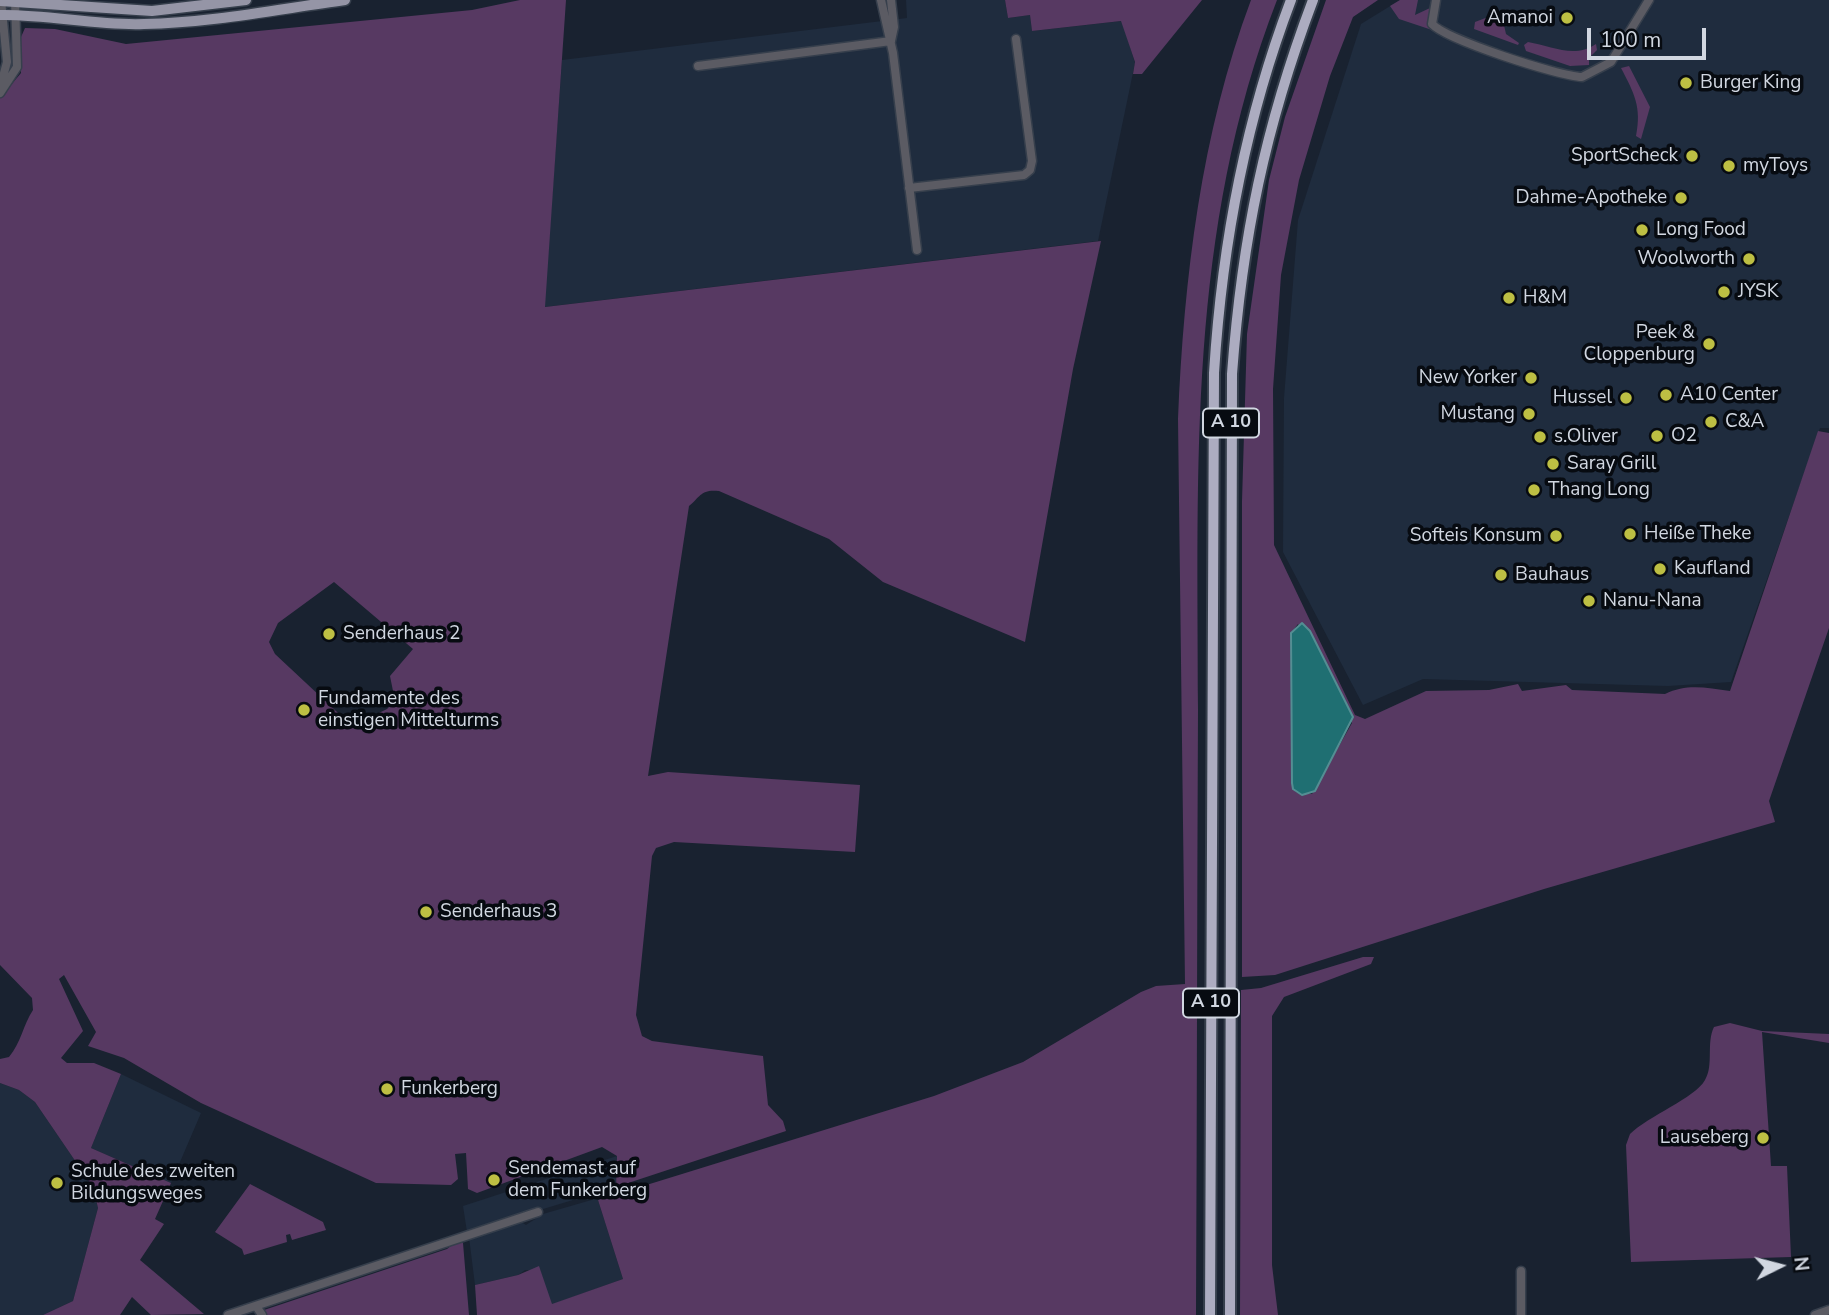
<!DOCTYPE html>
<html>
<head>
<meta charset="utf-8">
<style>
	body { margin:0 }
	#map { position:relative; width:1829px; height:1315px; overflow:hidden; background:#192230; font-family:"Nunito Sans",sans-serif }
	canvas { display:block }
	.north { position:absolute; left:1745px; top:1231px; width:70px; height:70px; -webkit-text-stroke:5px #070b11; paint-order:stroke; rotate:84deg; font-size:19px; font-weight:700; line-height:28px; text-align:center; color:#d1d7e1 }
	.north::after { content:''; display:block; margin:auto; width:24px; height:32px; background:#d1d7e1; clip-path:polygon(50% 0,100% 100%,50% 72%,0 100%) }
	.scale { position:absolute; left:1587px; top:28px; width:119px; height:32px; box-sizing:border-box; border:4px solid #d1d7e1; border-top:0; padding-left:9px; font-size:21px; line-height:24px; white-space:nowrap; color:#d1d7e1; -webkit-text-stroke:5px #070b11; paint-order:stroke }
</style>
</head>
<body>
<div id="map">
<canvas width="1829" height="1315"></canvas>
<div class="north">N</div>
<div class="scale">100 m</div>
</div>
<script>
const ctx = document.querySelector('canvas').getContext('2d');
ctx.lineJoin = 'round';
function fillPath(path, color) { ctx.fillStyle = color; ctx.fill(path, 'evenodd'); }
function strokePath(path, color, width, dash) { ctx.strokeStyle = color; ctx.lineWidth = width; ctx.lineCap = dash ? 'butt' : 'round'; ctx.setLineDash(dash || []); ctx.stroke(path); }
function label(font, color, halo, rows, align = 'center') {
  ctx.font = font + ' "Nunito Sans",sans-serif'; ctx.lineWidth = 7; ctx.setLineDash([]); ctx.textBaseline = 'middle'; ctx.strokeStyle = halo; ctx.fillStyle = color; for (const [text, x, y, turn = 0] of rows) {
    ctx.save(); ctx.translate(x, y); ctx.rotate((+turn || 0) * Math.PI / 180); ctx.textAlign = isNaN(turn) ? turn : align; if (halo) ctx.strokeText(text, 0, 0); ctx.fillText(text, 0, 0); ctx.restore();
  }
}
const built = new Path2D(`
	M906 0H1005L1008 18 1030 15 1032 31 1122 21 1135 63 1098 241 544 307 562 60 907 18Z
	M1400 0H1829V428H1820L1731 682 1668 686 1423 679 1363 705 1283 552 1284 398 1298 220 1361 24Z
	M121 1074 201 1113 171 1183 91 1148Z
	M0 1083 19 1090 35 1102 93 1187 98 1208 73 1301 43 1315H0Z
	M617 1156 616 1187 467 1232 463 1206Z
	M595 1199 598 1200 623 1279 551 1305 540 1270H525L518 1275 475 1285 469 1237 521 1222 526 1225 543 1214Z`);
const green = new Path2D(`
	M520 0H566L545 307 1101 241 1073 369 1025 642 883 582 829 539 719 491C701 489 701 496 689 506L648 776 668 772 860 785 855 852 674 842 656 848 652 856 636 1015 642 1036 652 1041 763 1056 768 1105 783 1121 786 1131 616 1187 617 1156 602 1147 477 1193 468 1189 466 1153 455 1154 458 1179 451 1185 376 1183 201 1103 124 1058 88 1046 96 1032 64 975 59 979 83 1031 61 1058 67 1063H94L121 1074 91 1148 171 1183 155 1219 164 1224 140 1260 204 1314 151 1315 132 1297 120 1315H43L73 1301 98 1208 93 1187 35 1102 19 1090 0 1083V1059L9 1057C21 1043 23 1025 33 1010L32 998 0 965V98L21 73V37L25 28 55 29 126 44 472 10ZM334 582 413 649 390 676 395 701 387 709 352 726 275 654 269 642 278 623Z
	M1005 0H1202L1142 74H1133L1135 62 1121 21 1032 31 1030 15 1008 18Z
	M1251 0H1277C1187 232 1198 466 1198 709 1197 911 1197 1113 1196 1315H477L475 1285 518 1275 539 1266 552 1304 623 1279 598 1200 934 1096 1023 1062 1141 992 1156 986 1185 984 1178 419C1184 278 1201 133 1251 0Z
	M1326 0H1378L1353 17 1330 76 1299 180 1281 275 1273 389 1274 545 1355 715 1365 719 1426 691 1489 690 1518 684 1522 691 1566 685 1572 690 1665 694C1687 683 1707 688 1730 691L1818 431 1829 433V628L1769 801 1775 822 1544 889 1275 975 1242 977V501L1247 334 1269 180 1285 117ZM1298 624 1352 723 1312 794 1296 792 1292 783 1291 633Z
	M1400 0H1418L1415 15 1430 8 1428 23 1435 31 1399 19 1390 6Z
	M1501 12 1506 34 1519 43 1518 45 1474 29 1475 22Z
	M1528 42C1552 46 1574 59 1596 44L1597 50 1589 58V65L1570 66 1526 51 1524 45Z
	M1629 66 1650 107 1641 139 1636 136C1642 107 1634 93 1621 68Z
	M1363 957H1374L1371 964 1284 997 1272 1016V1265L1278 1315H1240L1241 990 1261 988Z
	M1730 1023 1762 1031 1829 1034V1043L1762 1032 1771 1166H1787L1791 1257 1631 1262 1626 1145 1630 1134C1648 1116 1695 1098 1705 1080 1714 1065 1706 1043 1714 1027Z
	M250 1184 323 1222 326 1230 292 1240 290 1234 286 1235 287 1242 244 1255 242 1249 215 1232Z
	M458 1240 463 1243 469 1315H267L264 1310 447 1249Z`);
const water = new Path2D(`
	M1302 623 1310 631 1353 717 1315 791 1302 795 1293 789 1292 783 1291 633Z`);
const minor = new Path2D(`
	M881 0 893 53 917 250
	M891 0 894 27 891 41
	M1436 0 1432 24C1447 40 1558 76 1582 77L1611 62 1649 0
	M698 66 891 41
	M0 88 7 62 1 0
	M0 93 17 67 15 0
	M909 188 1024 175 1030 170 1032 161 1016 39
	M1521 1271V1315
	M256 1306 262 1315
	M228 1315 538 1212
	M1815 1315 1829 1310`);
const major = new Path2D(`
	M0 1 152 11 246 0
	M0 15C48 14 96 26 144 24 211 23 279 9 345 0`);
const highway = new Path2D(`
	M1210 1315 1214 373C1222 244 1245 121 1291 0
	M1230 1315 1232 374C1242 239 1265 127 1313 0`);
const markers = [
	[1567,18,7,"#bdbf43"],
	[1686,83,7,"#bdbf43"],
	[1692,156,7,"#bdbf43"],
	[1729,166,7,"#bdbf43"],
	[1681,198,7,"#bdbf43"],
	[1642,230,7,"#bdbf43"],
	[1749,259,7,"#bdbf43"],
	[1724,292,7,"#bdbf43"],
	[1509,298,7,"#bdbf43"],
	[1709,344,7,"#bdbf43"],
	[1531,378,7,"#bdbf43"],
	[1666,395,7,"#bdbf43"],
	[1626,398,7,"#bdbf43"],
	[1529,414,7,"#bdbf43"],
	[1711,422,7,"#bdbf43"],
	[1657,436,7,"#bdbf43"],
	[1540,437,7,"#bdbf43"],
	[1553,464,7,"#bdbf43"],
	[1534,490,7,"#bdbf43"],
	[1630,534,7,"#bdbf43"],
	[1556,536,7,"#bdbf43"],
	[1660,569,7,"#bdbf43"],
	[1501,575,7,"#bdbf43"],
	[1589,601,7,"#bdbf43"],
	[329,634,7,"#bdbf43"],
	[304,710,7,"#bdbf43"],
	[426,912,7,"#bdbf43"],
	[387,1089,7,"#bdbf43"],
	[1763,1138,7,"#bdbf43"],
	[494,1180,7,"#bdbf43"],
	[57,1183,7,"#bdbf43"]
];
const shields = [
	[1231,423,56],
	[1211,1003,56]
];
const shieldNames = [
	["A 10",1231,423],
	["A 10",1211,1003]
];
const poiNames = [
	["Amanoi",1553,18,"right"],
	["Burger King",1700,83],
	["SportScheck",1678,156,"right"],
	["myToys",1743,166],
	["Dahme-Apotheke",1667,198,"right"],
	["Long Food",1656,230],
	["Woolworth",1735,259,"right"],
	["JYSK",1738,292],
	["H&M",1523,298],
	["Peek &",1695,333,"right"],
	["Cloppenburg",1695,355,"right"],
	["New Yorker",1517,378,"right"],
	["A10 Center",1680,395],
	["Hussel",1612,398,"right"],
	["Mustang",1515,414,"right"],
	["C&A",1725,422],
	["O2",1671,436],
	["s.Oliver",1554,437],
	["Saray Grill",1567,464],
	["Thang Long",1548,490],
	["Heiße Theke",1644,534],
	["Softeis Konsum",1542,536,"right"],
	["Kaufland",1674,569],
	["Bauhaus",1515,575],
	["Nanu-Nana",1603,601],
	["Senderhaus 2",343,634],
	["Fundamente des",318,699],
	["einstigen Mittelturms",318,721],
	["Senderhaus 3",440,912],
	["Funkerberg",401,1089],
	["Lauseberg",1749,1138,"right"],
	["Sendemast auf",508,1169],
	["dem Funkerberg",508,1191],
	["Schule des zweiten",71,1172],
	["Bildungsweges",71,1194]
];
fillPath(built, '#1f2c3e');
fillPath(green, '#573962');
fillPath(water, '#1f6f72');
strokePath(water, '#548e93', 2);
strokePath(minor, '#363f4c', 11);
strokePath(major, '#363f4c', 13);
strokePath(highway, '#363f4c', 14);
strokePath(minor, '#5b5b63', 8);
strokePath(major, '#9595a6', 10);
strokePath(highway, '#acacc0', 10);
for (const [x, y, r, color] of markers) { const dot = new Path2D(); dot.arc(x, y, r, 0, 2 * Math.PI); ctx.fillStyle = color; ctx.fill(dot); strokePath(dot, '#070b11', 2.5); }
for (const [x, y, w] of shields) { const box = new Path2D(); box.roundRect(x - w / 2, y - 14.5, w, 29, 5); ctx.fillStyle = '#070b11'; ctx.fill(box); strokePath(box, '#d1d7e1', 2); }
label('bold 18px', '#d1d7e1', null, shieldNames);
label('19px', '#d1d7e1', '#070b11', poiNames, 'left');
</script>
</body>
</html>
